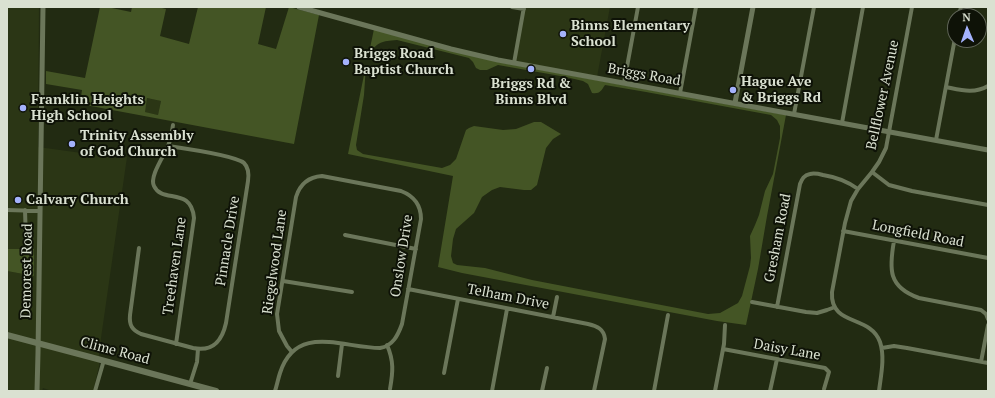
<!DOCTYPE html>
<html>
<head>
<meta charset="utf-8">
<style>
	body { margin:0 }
	#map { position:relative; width:995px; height:398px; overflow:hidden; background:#222b12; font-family:"PT Serif",serif }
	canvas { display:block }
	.frame { position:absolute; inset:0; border:8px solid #dae1d1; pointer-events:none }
	.north { position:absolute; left:947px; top:8px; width:40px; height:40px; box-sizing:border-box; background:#0e1207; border:1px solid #606558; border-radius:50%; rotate:358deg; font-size:11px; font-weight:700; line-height:16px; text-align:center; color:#dae1d1 }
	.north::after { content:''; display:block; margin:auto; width:14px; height:18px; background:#a4b2fc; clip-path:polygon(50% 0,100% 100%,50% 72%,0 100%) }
</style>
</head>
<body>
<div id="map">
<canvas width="995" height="398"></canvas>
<div class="frame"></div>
<div class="north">N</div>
</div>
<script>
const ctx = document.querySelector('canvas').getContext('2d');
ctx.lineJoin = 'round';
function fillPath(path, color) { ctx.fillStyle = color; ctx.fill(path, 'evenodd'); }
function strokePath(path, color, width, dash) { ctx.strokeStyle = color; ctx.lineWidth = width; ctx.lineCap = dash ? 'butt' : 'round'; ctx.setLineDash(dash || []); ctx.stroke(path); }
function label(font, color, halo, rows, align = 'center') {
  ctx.font = font + ' "PT Serif",serif'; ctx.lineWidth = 4; ctx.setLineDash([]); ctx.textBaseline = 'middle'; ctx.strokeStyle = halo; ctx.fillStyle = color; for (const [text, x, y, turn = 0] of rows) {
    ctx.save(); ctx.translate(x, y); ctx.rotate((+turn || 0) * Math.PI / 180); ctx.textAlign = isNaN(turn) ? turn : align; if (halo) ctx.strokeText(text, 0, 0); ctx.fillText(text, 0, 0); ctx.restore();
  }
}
const built = new Path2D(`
	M7 7H39L38 147 118 158 127 157 99 352V366L93 391H52L43 388 42 391H7V271L34 276V250L7 249Z
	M525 7H610L597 77 515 61Z
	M147 98 161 101 158 115 144 112Z`);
const green = new Path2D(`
	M100 7H107L131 12 132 7H158L166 9 160 36 189 44 198 7H266L258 44 276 49 289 7 319 15 294 144 80 104 82 90 46 84V71L85 78ZM147 98 161 101 158 115 145 112Z
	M374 29 498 62 786 115 767 216 758 269 746 325 717 321 462 273 438 267 453 176 348 154 366 65 364 95 356 145 357 150 363 154 442 168 450 165 456 159 466 130 469 128 474 126 503 130 516 129 534 122H541L561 134 553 139 546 148 537 185 531 190H524L500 187 492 190 482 197 474 213 456 229 453 239 451 256 453 263 457 265 485 268 532 280 708 314 720 313 738 303 742 296 750 266 751 258 750 236 755 225 759 215 765 191 773 174 780 138V126L777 120 771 115 646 92 605 85C601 91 600 94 592 93L588 84 583 81 566 77 498 65 487 70H480L476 68 473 62 469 58 397 40C381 41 379 42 369 53Z
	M7 249H34V276L7 271Z`);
const minor = new Path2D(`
	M512 7 524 9
	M959 16 961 7
	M514 63 524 7
	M624 83 638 7
	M946 87C961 90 974 94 988 86
	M680 93 696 7
	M794 114 814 7
	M842 123 863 7
	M173 125C172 132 171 139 168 146 164 156 149 177 154 186 162 204 191 186 194 218L176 344
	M936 140 955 38
	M872 172 889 185 912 191 988 205
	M7 210 40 211
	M25 210 26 242
	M843 231 988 258
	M345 235 416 249
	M894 241C889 269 888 287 919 298L981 310 986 314 988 319
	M139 248 130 315C129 325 132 330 141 334L193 348C213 352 222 341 226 323L248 181C249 174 249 168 244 163 236 156 182 148 168 146
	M283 281 352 292
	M408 289 588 324C597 326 604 329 605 339L594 391
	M752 302 806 312 817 313 827 310 835 307
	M777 307 800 184C802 179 804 175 810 174 814 173 819 174 823 175 836 177 847 181 858 189
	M553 317 557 297
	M387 345C394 361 393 372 390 389
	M882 348 894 346 907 348 988 363
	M723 349 825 368 829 372 824 389
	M981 362 988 325
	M444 373 458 299
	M338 376 342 344
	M190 384 197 362 198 349
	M95 391 104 360
	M275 391C277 385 278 379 280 373 296 323 343 348 380 348 393 346 398 335 402 324L421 219C421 205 414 196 401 191L322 176C308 177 300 184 296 197L277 314 279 331 287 346 292 352
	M492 391 507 309
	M542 391 547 368
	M654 391 668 315
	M715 391 724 344 725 325
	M770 391 777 359
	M879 391C881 375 885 357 880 342 870 314 830 327 832 292L845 223 851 201 858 189 872 172 879 162 886 148 912 7`);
const tertiary = new Path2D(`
	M299 7 451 49 498 60 988 150
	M735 103 753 7
	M37 391 38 353 43 7`);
const secondary = new Path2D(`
	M7 335 90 357 216 391`);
const markers = [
	[563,34,4,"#a4b2fc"],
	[346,62,4,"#a4b2fc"],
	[531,69,4,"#a4b2fc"],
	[733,90,4,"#a4b2fc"],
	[23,108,4,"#a4b2fc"],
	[72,144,4,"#a4b2fc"],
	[18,200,4,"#a4b2fc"]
];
const poiNames = [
	["Binns Elementary",571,26],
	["School",571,42],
	["Briggs Road",354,54],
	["Baptist Church",354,70],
	["Hague Ave",741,82],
	["& Briggs Rd",741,98],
	["Briggs Rd &",531,84,"center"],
	["Binns Blvd",531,100,"center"],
	["Franklin Heights",31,100],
	["High School",31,116],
	["Trinity Assembly",80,136],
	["of God Church",80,152],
	["Calvary Church",26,200]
];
const streetNames = [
	["Briggs Road",644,75,10],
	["Bellflower Avenue",883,95,-78],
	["Longfield Road",918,234,11],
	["Gresham Road",778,238,-79],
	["Pinnacle Drive",228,241,-81],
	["Onslow Drive",402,256,-81],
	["Riegelwood Lane",275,262,-82],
	["Treehaven Lane",175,266,-82],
	["Demorest Road",27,271,-89],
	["Telham Drive",508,297,11],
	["Daisy Lane",787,350,10],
	["Clime Road",115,351,15]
];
fillPath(built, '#2b3615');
fillPath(green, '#445525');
strokePath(minor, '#6b765a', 4);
strokePath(tertiary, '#6b765a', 5);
strokePath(secondary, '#6b765a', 6);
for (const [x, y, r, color] of markers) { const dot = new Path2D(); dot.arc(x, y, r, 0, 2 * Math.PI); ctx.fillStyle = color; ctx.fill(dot); strokePath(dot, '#0e1207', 1.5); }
label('bold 14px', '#dae1d1', '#0e1207', poiNames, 'left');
label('14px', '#dae1d1', '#0e1207', streetNames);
</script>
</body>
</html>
